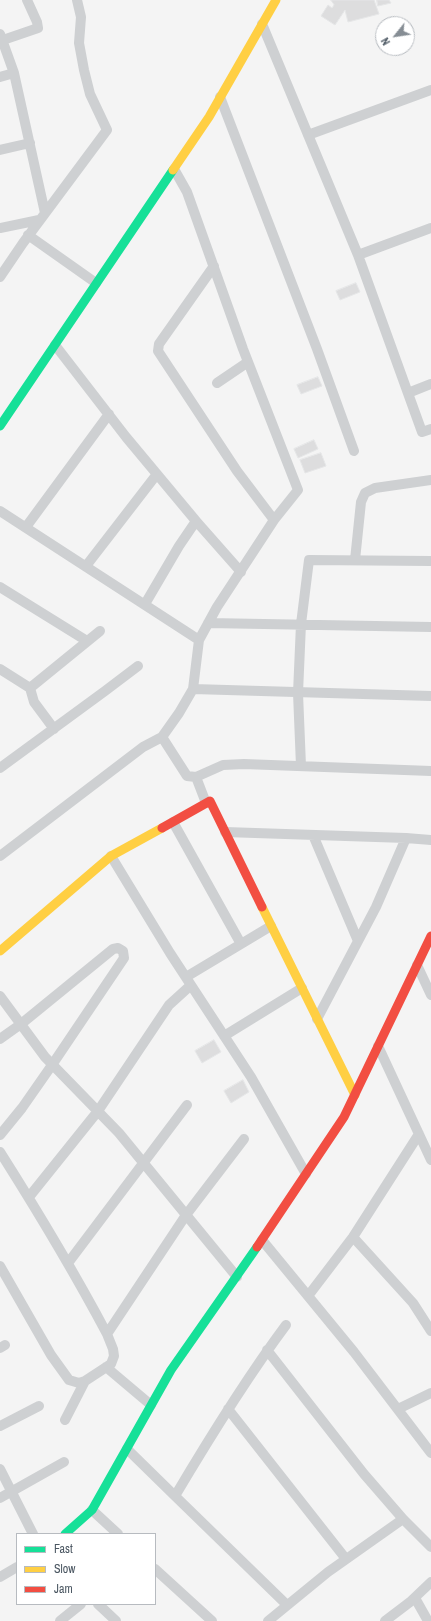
<!DOCTYPE html>
<html>
<head>
<meta charset="utf-8">
<style>
	body { margin:0 }
	#map { position:relative; width:431px; height:1621px; overflow:hidden; background:#f4f4f4; font-family:"Archivo Narrow",sans-serif }
	canvas { display:block }
	.legend { position:absolute; left:16px; top:1533px; width:140px; height:72px; box-sizing:border-box; background:#fff; border:1px solid #b7bbc0; margin:0; padding:5px 7px; list-style:none; font-size:12px; color:#4a5661 }
	.legend li { display:flex; align-items:center; gap:8px; height:20px }
	.legend b { width:20px; border:1px solid #b7bbc0 }
	.north { position:absolute; left:375px; top:16px; width:40px; height:40px; box-sizing:border-box; background:#fff; border:1px solid #b7bbc0; border-radius:50%; rotate:240deg; font-size:11px; font-weight:700; line-height:16px; text-align:center; color:#4a5661 }
	.north::after { content:''; display:block; margin:auto; width:14px; height:18px; background:#868d94; clip-path:polygon(50% 0,100% 100%,50% 72%,0 100%) }
</style>
</head>
<body>
<div id="map">
<canvas width="431" height="1621"></canvas>
<ul class="legend">
<li><b style="height:5px;background:#16e098"></b>Fast</li>
<li><b style="height:5px;background:#ffcf43"></b>Slow</li>
<li><b style="height:5px;background:#f24e42"></b>Jam</li>
</ul>
<div class="north">N</div>
</div>
<script>
const ctx = document.querySelector('canvas').getContext('2d');
ctx.lineJoin = 'round';
function fillPath(path, color) { ctx.fillStyle = color; ctx.fill(path, 'evenodd'); }
function strokePath(path, color, width, dash) { ctx.strokeStyle = color; ctx.lineWidth = width; ctx.lineCap = dash ? 'butt' : 'round'; ctx.setLineDash(dash || []); ctx.stroke(path); }
const building = new Path2D(`
	M331 0H374L379 14 348 22 345 10 335 25 321 16 328 5 332 8 334 5Z
	M377 0H389L391 3 378 6Z
	M356 283 360 292 340 300 336 291Z
	M318 377 322 386 301 394 297 385Z
	M314 440 318 449 298 458 294 449Z
	M321 453 326 466 305 473 300 460Z
	M214 1040 221 1052 202 1063 195 1051Z
	M243 1080 249 1092 231 1103 224 1091Z`);
const street = new Path2D(`
	M262 24 358 255 422 432 431 429
	M0 34 14 73 45 213
	M0 41 38 28 37 22 27 0
	M0 77 14 73
	M220 97 317 349 354 451
	M308 135 431 90
	M0 150 30 143
	M174 169 187 192 243 349 298 490 274 520
	M0 228 39 220
	M28 235 96 283
	M358 255 431 228
	M0 277 23 243 107 130 90 94 84 70 79 43 81 17 77 0
	M55 345 126 437 196 521
	M217 383 248 362
	M408 393 431 384
	M0 511 199 640
	M26 527 109 414
	M355 560 361 502 365 493 375 488 431 480
	M86 566 157 474
	M0 587 87 641
	M145 604 179 546 196 521 241 572
	M208 623 431 627
	M0 669 30 688 100 631
	M30 688 34 702 54 729
	M193 689 199 640 217 607 274 520 237 471 158 351 159 344 214 266
	M162 737 179 713 193 689 431 696
	M301 766 298 693 301 624 309 560 431 561
	M0 768 105 691 138 666
	M206 803 196 777 223 765 244 764 431 771
	M173 822 241 944
	M225 832 406 838 431 840
	M313 835 358 941
	M0 856 143 747 162 737 187 776 196 777
	M111 856 170 953 251 1077 306 1174
	M417 965 431 995
	M186 977 271 926
	M0 996 45 1057 119 1133 237 1277
	M317 1019 376 907 406 838
	M224 1036 302 988
	M0 1039 21 1024 113 949 118 948 123 951 124 958 52 1065 22 1108 0 1135
	M378 1046 431 1160
	M0 1152C38 1212 74 1272 107 1334
	M29 1197 98 1111 169 1005 191 985
	M353 1237 413 1303 431 1331
	M262 1240 354 1352 431 1453
	M68 1263 187 1105
	M0 1266 51 1355 69 1380 79 1383 85 1381 111 1364 114 1356 113 1349 107 1334 186 1215 244 1139
	M308 1296 353 1237 419 1134
	M0 1348 5 1345
	M267 1350 364 1474 403 1519
	M106 1367 151 1405
	M228 1409 346 1559
	M398 1409 431 1393
	M65 1420 85 1381
	M0 1426 39 1406
	M127 1449 175 1496C210 1437 245 1380 286 1325
	M0 1469 33 1534
	M175 1496 287 1605
	M0 1498 64 1462
	M92 1510 118 1534
	M155 1569 212 1621
	M0 1577 17 1567
	M415 1598 428 1621
	M98 1604 116 1621
	M60 1621 81 1604
	M268 1621 328 1572 403 1519 431 1547
	M385 1621 410 1602 431 1582`);
const fast = new Path2D(`
	M0 426 173 170
	M65 1534 92 1510 171 1370 257 1247`);
const slow = new Path2D(`
	M173 170 209 117 276 0
	M262 907 355 1095
	M0 951 111 856 162 828`);
const jam = new Path2D(`
	M162 828 210 801 262 907
	M257 1247 344 1117 431 936`);
fillPath(building, '#ddddde');
strokePath(building, '#e5e6e7', 1);
strokePath(street, '#ced0d2', 10);
strokePath(fast, '#16e098', 9);
strokePath(slow, '#ffcf43', 9);
strokePath(jam, '#f24e42', 9);
</script>
</body>
</html>
